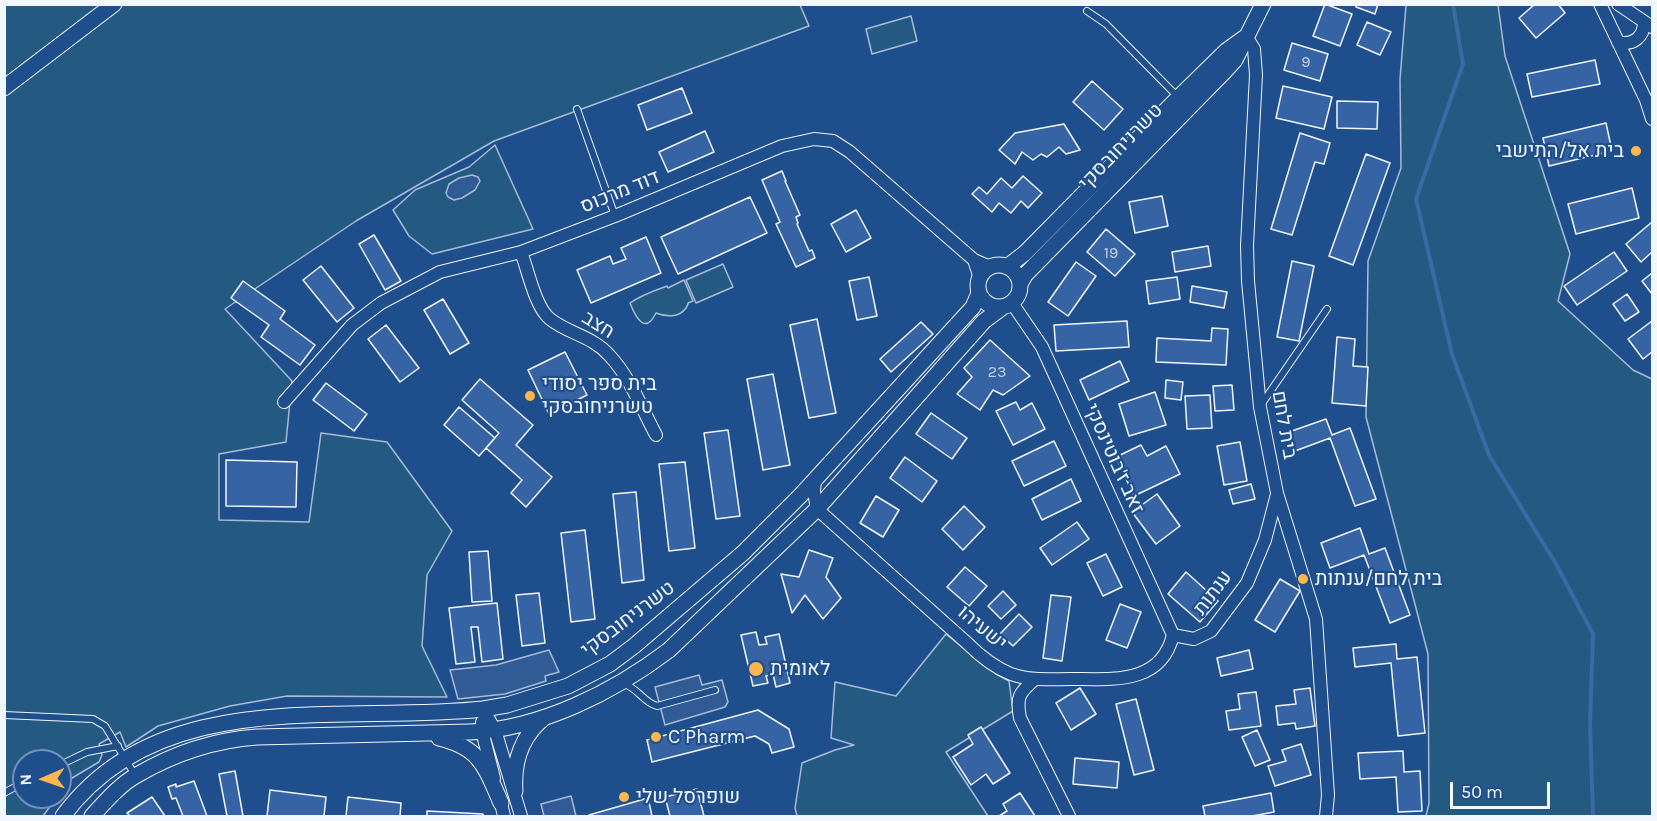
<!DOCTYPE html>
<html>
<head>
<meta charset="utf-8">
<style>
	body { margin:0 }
	#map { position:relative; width:1657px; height:821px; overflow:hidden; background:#1f4e8c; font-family:Karla,sans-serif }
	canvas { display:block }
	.frame { position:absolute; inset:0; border:6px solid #f2f6ff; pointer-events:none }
	.north { position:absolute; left:12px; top:749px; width:60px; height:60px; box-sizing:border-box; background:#1f4e8c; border:2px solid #7391ba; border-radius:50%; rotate:268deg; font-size:16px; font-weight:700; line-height:24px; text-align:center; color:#f2f6ff }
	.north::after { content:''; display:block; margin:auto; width:21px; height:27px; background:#ffb74d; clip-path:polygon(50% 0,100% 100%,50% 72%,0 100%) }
	.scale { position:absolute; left:1450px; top:782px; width:100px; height:27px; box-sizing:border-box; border:3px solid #f2f6ff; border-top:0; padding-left:8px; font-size:18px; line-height:21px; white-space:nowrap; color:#f2f6ff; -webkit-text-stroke:4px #1f4e8c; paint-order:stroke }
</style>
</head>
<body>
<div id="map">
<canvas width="1657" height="821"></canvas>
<div class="frame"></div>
<div class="north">N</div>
<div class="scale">50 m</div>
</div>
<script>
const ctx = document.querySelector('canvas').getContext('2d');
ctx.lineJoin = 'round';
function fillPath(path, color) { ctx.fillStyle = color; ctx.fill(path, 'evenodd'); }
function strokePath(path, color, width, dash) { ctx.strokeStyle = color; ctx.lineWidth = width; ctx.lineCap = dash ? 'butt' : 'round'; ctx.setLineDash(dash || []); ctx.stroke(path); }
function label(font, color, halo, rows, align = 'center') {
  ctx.font = font + ' Karla,Heebo,sans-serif'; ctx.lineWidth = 4.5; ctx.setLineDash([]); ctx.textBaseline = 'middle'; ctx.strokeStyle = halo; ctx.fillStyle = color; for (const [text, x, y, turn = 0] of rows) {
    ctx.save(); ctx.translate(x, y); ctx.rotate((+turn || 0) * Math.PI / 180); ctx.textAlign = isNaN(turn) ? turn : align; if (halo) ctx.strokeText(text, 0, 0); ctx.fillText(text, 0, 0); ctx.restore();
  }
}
const green = new Path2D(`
	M5 5H800L809 26 494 141 356 221 225 309 292 381 286 442 219 454V520L309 522 321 433 387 442 452 531 427 575 422 646 447 697 287 696 230 706 158 726 126 747 120 732 99 744 102 755 99 762 72 778 60 793V761H24V797H57L43 816H5Z
	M1406 5H1498L1505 56 1570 254 1558 301 1633 370 1652 379V816H1426L1429 803 1428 654 1366 417 1368 261 1401 168 1400 79Z
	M911 16 917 41 872 54 866 29Z
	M495 145 533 229 432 254 409 236 393 210 415 190 469 167Z
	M723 264 733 287 696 303 686 280Z
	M684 280 693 301C684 305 691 300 686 308 679 318 666 317 656 313 645 336 635 316 630 303 641 295 653 291 667 286L668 288Z
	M946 634 996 674 1009 681 1013 711 946 752 988 816H797L795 808 802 763 835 750 854 745 831 738 835 682 896 696Z`);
const parking = new Path2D(`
	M472 175 478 177 480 181 475 190 462 198 454 200 448 197 446 193 449 184 459 178Z
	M549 650 559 672 545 676 546 681 505 694 458 699 450 670 496 665Z
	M699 675 702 685 722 680 728 702 725 707 665 725 655 687Z
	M571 796 576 816H544L541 804Z`);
const stream = new Path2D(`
	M1453 4 1463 64 1416 199 1452 354 1489 455 1556 564 1593 634 1590 723 1593 816`);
const building = new Path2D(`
	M1325 4 1352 14 1340 46 1313 36Z
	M1357 4H1378L1375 14 1356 7Z
	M1535 4H1558L1565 13 1536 38 1519 18Z
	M1367 22 1391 32 1380 55 1357 45Z
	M1292 43 1328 54 1320 81 1284 70Z
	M1595 60 1600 84 1532 97 1527 74Z
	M1092 81 1123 109 1104 130 1073 102Z
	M1283 86 1332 97 1324 129 1276 118Z
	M682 88 692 113 647 130 638 105Z
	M1337 101 1378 102 1377 129 1337 128Z
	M1606 123 1612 151 1549 166 1543 138Z
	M1064 124 1080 150 1066 154 1059 147 1047 157 1041 154 1033 160 1022 152 1015 164 999 150 1015 133Z
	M705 131 714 152 668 172 659 152Z
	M1300 133 1330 143 1324 164 1315 162 1292 235 1271 229Z
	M1366 154 1390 163 1353 265 1329 256Z
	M782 171 786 181H785L800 215 796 217 798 223 797 224 809 251 812 250 815 258 796 267 776 224 780 222 762 180Z
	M1023 176 1042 193 1028 208 1021 201 1011 213 999 203 992 212 972 194 979 187 987 194 1001 178 1012 188Z
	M1632 188 1639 218 1576 234 1568 204Z
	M1162 196 1168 226 1135 233 1129 202Z
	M750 197 767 233 678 274 661 237Z
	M856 210 871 238 846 252 831 224Z
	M1652 222V252L1641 262 1626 244Z
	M1106 229 1135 254 1115 276 1087 252Z
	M374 235 401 281 385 290 359 244Z
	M646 237 661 273 591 303 577 270 610 256 613 264 626 259 621 248Z
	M1208 246 1211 266 1175 272 1172 252Z
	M1614 252 1627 271 1577 305 1564 286Z
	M1292 261 1314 266 1299 341 1277 337Z
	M1076 262 1096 276 1068 316 1048 302Z
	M321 266 354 308 337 322 303 280Z
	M1652 273V294L1642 281Z
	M869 277 877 316 857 320 849 281Z
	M1177 277 1180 299 1149 304 1146 281Z
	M243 281 285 311 280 319 315 345 300 365 261 337 269 325 231 298Z
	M1192 286 1227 292 1224 308 1190 302Z
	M1627 294 1639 312 1625 321 1613 304Z
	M443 299 469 343 450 354 424 310Z
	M817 319 836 413 809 418 790 325Z
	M1127 321 1129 347 1056 351 1054 325Z
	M1652 321V352L1643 359 1628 339Z
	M921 322 933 334 891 372 880 359Z
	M386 325 419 368 400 382 368 339Z
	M1212 328 1228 329 1226 365 1156 362 1157 338 1211 341Z
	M1337 337 1355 339 1353 366 1368 367 1366 406 1332 403Z
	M990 340 1030 376 1003 395 993 390 980 410 957 394 972 377 964 368Z
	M565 352 587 395 549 414 528 370Z
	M1120 361 1129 381 1089 400 1080 380Z
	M773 374 790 465 763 470 747 379Z
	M480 379 533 425 516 445 552 477 526 507 511 493 522 480 486 448 499 433 462 400Z
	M1166 380 1183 382 1181 400 1165 398Z
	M326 383 367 414 354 431 313 400Z
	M1232 385 1234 410 1215 411 1213 386Z
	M1155 392 1166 425 1129 436 1119 404Z
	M1210 395 1212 428 1187 429 1185 396Z
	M1016 402 1020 410 1032 403 1045 429 1013 445 996 411Z
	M459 407 495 438 479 456 444 425Z
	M931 413 967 438 952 459 916 434Z
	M1326 419 1332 435 1350 428 1376 499 1355 506 1330 438 1295 451 1289 432Z
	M728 430 740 516 716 519 704 433Z
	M1054 441 1066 466 1024 486 1012 461Z
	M1240 442 1247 481 1224 485 1217 446Z
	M1141 445 1147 456 1166 446 1180 474 1134 496 1116 457Z
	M905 457 937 481 922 502 890 478Z
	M226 460 297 462 296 507 226 506Z
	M685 462 695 548 669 551 659 464Z
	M1071 479 1081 501 1042 520 1032 499Z
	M1251 484 1255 499 1233 504 1229 490Z
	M636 492 644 580 622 583 613 494Z
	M1157 494 1180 526 1156 544 1132 512Z
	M876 496 899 510 883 537 860 523Z
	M964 506 985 527 963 550 942 529Z
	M1077 522 1089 539 1052 565 1040 548Z
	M1360 528 1369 554 1385 548 1410 615 1390 623 1364 555 1330 568 1321 543Z
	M585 530 595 619 571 622 561 533Z
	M809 550 833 558 826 577 841 598 823 619 805 595 792 613 781 574 799 577Z
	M488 551 492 601 472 602 469 552Z
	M1106 554 1122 587 1103 596 1087 563Z
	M965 567 987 586 969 606 947 587Z
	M1186 572 1218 601 1200 622 1168 594Z
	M1280 579 1300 591 1275 632 1255 620Z
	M1003 591 1016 605 1001 619 988 606Z
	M539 593 545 643 522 646 516 595Z
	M1051 595 1071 597 1062 661 1043 658Z
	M497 603 503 659 482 662 478 627H471L475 662 456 664 449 608Z
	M1120 604 1141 612 1127 648 1106 640Z
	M1019 614 1032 627 1013 646 1000 634Z
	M756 632 759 645 767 644 765 637 779 634 790 683 776 687 773 674 766 676 768 683 753 686 741 635Z
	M1396 644 1397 659 1417 657 1425 733 1398 736 1391 663 1355 667 1353 648Z
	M1249 650 1253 669 1221 676 1217 658Z
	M1080 688 1096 714 1071 730 1056 703Z
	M1310 688 1315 726 1296 729 1295 723 1278 725 1276 706 1296 704 1294 690Z
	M1256 692 1261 726 1229 730 1226 711 1240 709 1238 694Z
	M1136 699 1154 770 1134 775 1116 704Z
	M758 710 789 729 794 747 772 753 769 744 755 736 652 762 647 740Z
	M981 727 1010 773 993 784 986 774 971 785 953 757 973 744 968 735Z
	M1257 730 1270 760 1255 766 1242 737Z
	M1301 744 1311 775 1275 786 1268 766 1286 761 1282 750Z
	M1403 751 1404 772 1420 771 1422 811 1398 812 1396 777 1360 779 1358 753Z
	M1075 758 1119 762 1117 788 1073 784Z
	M235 771 243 816H227L219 774Z
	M194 781 207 816H183L176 798 172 799 168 787 176 784V787Z
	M697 789 704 816H670L665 797Z
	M270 790 326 797 324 816H267Z
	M1020 793 1035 816H999L1007 811 1003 804Z
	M1271 793 1274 812 1252 816H1205L1203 806Z
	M152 797 165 816H130L127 813Z
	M348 797 401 803 400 816H346Z
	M648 798 652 816H589V815Z
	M427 811 483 814V816H427Z`);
const service = new Path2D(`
	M1087 11 1106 24 1178 97
	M577 109 615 216
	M1261 405 1327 309
	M624 684C638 688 643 702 657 706L715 690
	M4 715 93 719 105 726 135 775
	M60 765 87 752 118 746
	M4 793 24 782`);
const minor = new Path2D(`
	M1600 4 1646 100 1652 119
	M1618 4 1652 27
	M1246 36 1254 49 1256 75 1247 245 1248 281 1260 407 1277 493 1316 619 1328 795 1326 816
	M1618 42C1633 46 1644 37 1644 22
	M521 252C528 270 535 307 550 319 569 334 592 336 609 355 630 377 642 409 656 435
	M974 260 980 278
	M1012 303 1042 347 1173 635
	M284 402 352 325 381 303 440 272 521 252 615 216 782 146 814 139 833 141 850 152 974 260 990 267
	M815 479 814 492 817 509 967 643C980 656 993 667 1011 674 1030 681 1051 679 1071 679 1112 679 1161 685 1173 635
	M1173 635 1194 639 1211 631 1247 583 1265 540 1277 494
	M1035 679C1019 693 1016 697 1020 718L1069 816
	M483 709 495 730 521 816
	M482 722V731L494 778
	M499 795 504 816`);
const tertiary = new Path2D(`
	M4 88 114 4
	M978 286a21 21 0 1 1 42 0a21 21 0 1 1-42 0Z
	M1007 267 1025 253 1178 98 1226 51 1244 38
	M1020 284 1025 275 1225 71 1235 60 1263 4
	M439 738C481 748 485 767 501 803
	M515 791C513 762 522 735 545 717
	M63 816C160 684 342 724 483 709L507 705 568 686 610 664 634 646 743 553 800 496 973 307 979 293
	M92 816C105 802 119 785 137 775 173 754 215 740 257 737L470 732C540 729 614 692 669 650L817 509 984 321 1003 307`);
const markers = [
	[1636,151,6,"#ffb74d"],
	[530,396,6,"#ffb74d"],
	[1303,579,6,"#ffb74d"],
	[756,669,8,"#ffb74d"],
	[656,737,6,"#ffb74d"],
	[624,797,6,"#ffb74d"]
];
const numberNames = [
	["9",1306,62],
	["19",1111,253],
	["23",997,372]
];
const streetNames = [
	["טשרניחובסקי",1121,147,-46],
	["דוד מרכוס",620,192,-22],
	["חצב",598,325,32],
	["בית לחם",1284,425,80],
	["זאב ז'בוטינסקי",1114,459,66],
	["ענתות",1213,593,-53],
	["טשרניחובסקי",628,619,-37],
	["ישעיהו",982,628,40]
];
const poiNames = [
	["בית אל/התישבי",1624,151,"right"],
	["בית ספר יסודי",542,384],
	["טשרניחובסקי",542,407],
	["בית לחם/ענתות",1315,579],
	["לאומית",770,669],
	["C Pharm",668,737],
	["שופרסל שלי",636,797]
];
fillPath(green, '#245a82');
strokePath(green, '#a8bbd7', 1.5);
fillPath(parking, '#305b95');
strokePath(parking, '#a8bbd7', 1.5);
strokePath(stream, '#3b69a3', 4);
fillPath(building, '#3563a3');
strokePath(building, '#f2f6ff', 1.5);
strokePath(service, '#f2f6ff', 8);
strokePath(minor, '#f2f6ff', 14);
strokePath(tertiary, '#f2f6ff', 17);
strokePath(service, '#1f4e8c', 6);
strokePath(minor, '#1f4e8c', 12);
strokePath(tertiary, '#1f4e8c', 15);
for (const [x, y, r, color] of markers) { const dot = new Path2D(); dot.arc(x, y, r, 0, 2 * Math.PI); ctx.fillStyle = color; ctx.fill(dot); strokePath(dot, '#1f4e8c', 2); }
label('16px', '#c3d1e8', null, numberNames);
label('20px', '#f2f6ff', '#1f4e8c', streetNames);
label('20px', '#f2f6ff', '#1f4e8c', poiNames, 'left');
</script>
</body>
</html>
